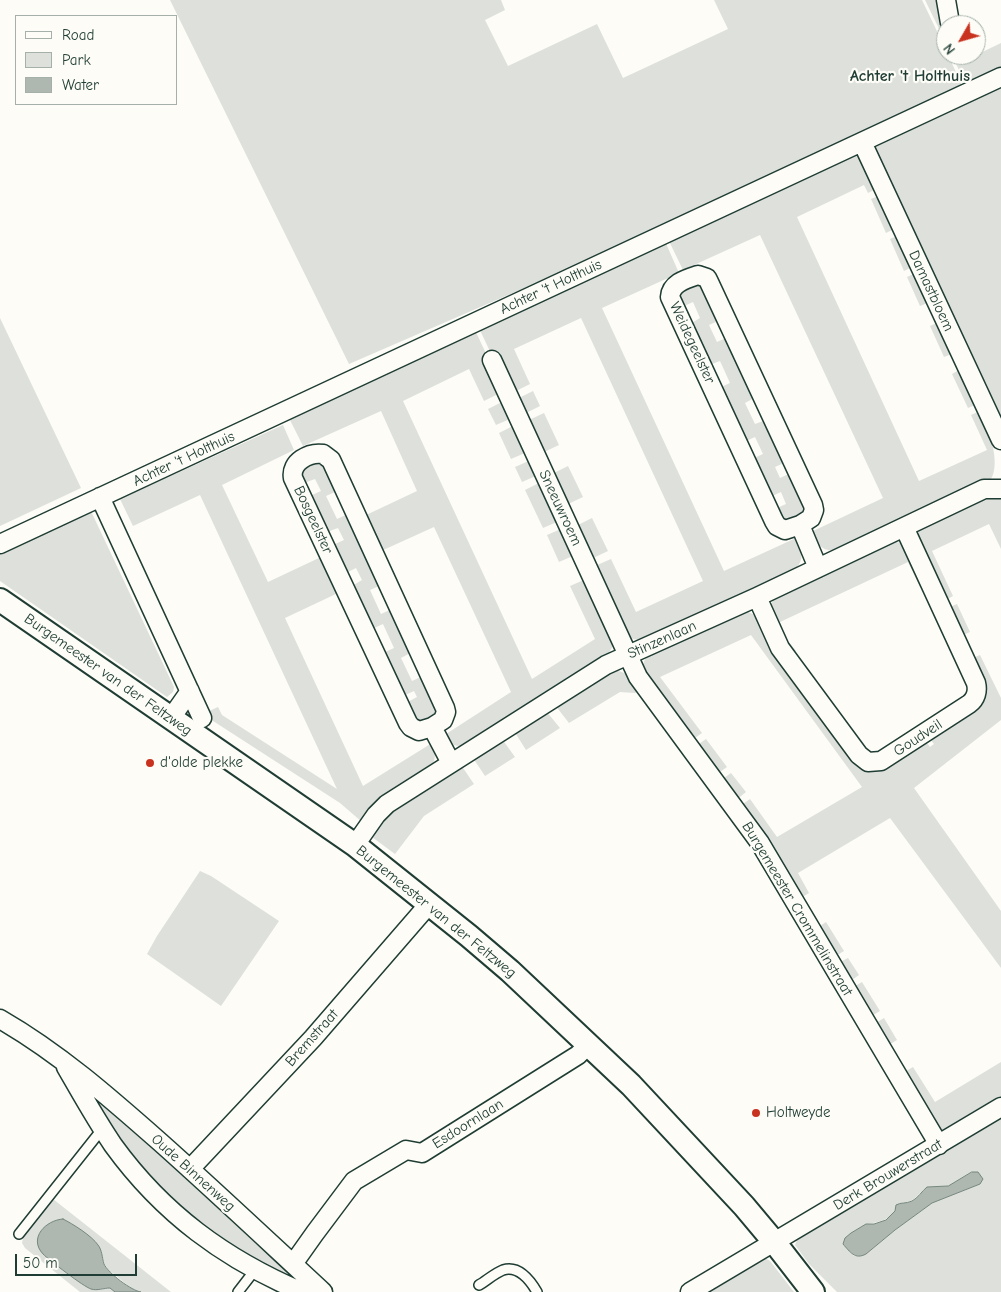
<!DOCTYPE html>
<html>
<head>
<meta charset="utf-8">
<style>
	body { margin:0 }
	#map { position:relative; width:1001px; height:1292px; overflow:hidden; background:#fdfcf7; font-family:"Comic Neue",sans-serif }
	canvas { display:block }
	.legend { position:absolute; left:15px; top:15px; width:162px; height:90px; box-sizing:border-box; background:#fdfcf7; border:1px solid #a4b0a9; margin:0; padding:6px 9px; list-style:none; font-size:15px; color:#1f3d34 }
	.legend li { display:flex; align-items:center; gap:10px; height:25px }
	.legend b { width:25px; border:1px solid #a4b0a9 }
	.north { position:absolute; left:936px; top:15px; width:50px; height:50px; box-sizing:border-box; background:#fdfcf7; border:1px solid #a4b0a9; border-radius:50%; rotate:232deg; font-size:14px; font-weight:700; line-height:20px; text-align:center; color:#1f3d34 }
	.north::after { content:''; display:block; margin:auto; width:18px; height:22px; background:#c8321e; clip-path:polygon(50% 0,100% 100%,50% 72%,0 100%) }
	.scale { position:absolute; left:15px; top:1254px; width:122px; height:22px; box-sizing:border-box; border:2px solid #1f3d34; border-top:0; padding-left:6px; font-size:15px; line-height:18px; white-space:nowrap; color:#1f3d34; -webkit-text-stroke:4px #fdfcf7; paint-order:stroke }
</style>
</head>
<body>
<div id="map">
<canvas width="1001" height="1292"></canvas>
<ul class="legend">
<li><b style="height:6px;background:#fdfcf7"></b>Road</li>
<li><b style="height:14px;background:#dde0db"></b>Park</li>
<li><b style="height:14px;background:#aeb8b1"></b>Water</li>
</ul>
<div class="north">N</div>
<div class="scale">50 m</div>
</div>
<script>
const ctx = document.querySelector('canvas').getContext('2d');
ctx.lineJoin = 'round';
function fillPath(path, color) { ctx.fillStyle = color; ctx.fill(path, 'evenodd'); }
function strokePath(path, color, width, dash) { ctx.strokeStyle = color; ctx.lineWidth = width; ctx.lineCap = dash ? 'butt' : 'round'; ctx.setLineDash(dash || []); ctx.stroke(path); }
function label(font, color, halo, rows, align = 'center') {
  ctx.font = font + ' "Comic Neue",sans-serif'; ctx.lineWidth = 4.5; ctx.setLineDash([]); ctx.textBaseline = 'middle'; ctx.strokeStyle = halo; ctx.fillStyle = color; for (const [text, x, y, turn = 0] of rows) {
    ctx.save(); ctx.translate(x, y); ctx.rotate((+turn || 0) * Math.PI / 180); ctx.textAlign = isNaN(turn) ? turn : align; if (halo) ctx.strokeText(text, 0, 0); ctx.fillText(text, 0, 0); ctx.restore();
  }
}
const green = new Path2D(`
	M170 0H501L505 10 485 20 508 66 597 24 623 78 728 29 714 0H922L946 50V55H948L962 85 839 148 690 216 349 364Z
	M925 0H940L946 27V43Z
	M1001 43V73L980 82 965 83 952 55H971L972 57Z
	M1001 81V426L869 143Z
	M859 148 878 188 868 193 864 185 797 217 919 481 987 450 971 415 980 411C989 430 1001 462 991 479L840 549C824 554 817 545 811 532L883 498 760 235 683 270 667 237Z
	M881 195 896 228 886 233 871 199Z
	M899 235 914 266 904 271 890 239Z
	M664 239 679 273 602 308 724 571 796 538C802 552 806 562 791 572L641 640 633 639 627 634 595 566 611 559 636 612 703 581 581 318 514 349 530 384 514 392 494 360 478 326Z
	M916 273 930 302 920 306 907 277Z
	M696 283H701L720 320 709 325 717 342 728 337 756 397 745 403 755 424 766 420 786 462 775 467 780 478 791 473 807 507 806 512 784 523 775 509 786 504 781 492 770 497 752 459 763 454 755 437 744 442 719 388 730 383 720 361 709 365 690 324 700 318 693 302 682 307 678 294 679 292Z
	M0 318 81 488 0 526Z
	M939 322 954 353 944 357 930 326Z
	M474 328 490 362 500 393 484 401 469 369 403 401 532 679 595 639 570 586 586 579 614 644 607 656 466 745C455 748 450 744 443 736L511 692 434 527 381 551 364 516 417 491 381 411 303 446 287 414Z
	M961 369 977 404 968 408 952 374Z
	M533 391 540 406 524 414 517 399Z
	M504 401 512 418 496 425 488 409Z
	M544 413 559 445 542 453 527 421Z
	M283 425 294 450 222 485 268 582 321 557 338 593 285 618 363 786 432 743C436 752 436 759 431 768L362 822 340 803 210 719 207 712 218 707 222 715 337 789 200 495 133 526 120 499Z
	M515 425 527 452 511 459 499 433Z
	M315 460 323 462 337 491 326 496 337 519 348 514 381 585 370 590 381 614 392 609 412 652 401 658 412 681 423 676 439 709 436 717 418 723 406 703 417 697 414 691 403 696 383 653 394 648 383 624 372 629 352 586 362 580 356 568 346 573 333 545 344 540 338 528 327 532 310 496 321 491 315 479 304 483 300 475V470Z
	M531 460 538 475 522 482 515 467Z
	M568 466 583 497 566 505 552 474Z
	M541 482 559 521 543 528 525 490Z
	M984 497H1001V549L989 524 932 551 953 596 944 601 917 535 921 527Z
	M89 507 174 687 173 692 167 697 0 581V548Z
	M592 518 608 551 591 559 576 526Z
	M563 528 575 555 559 562 547 535Z
	M893 541 904 544 924 585 920 587 908 562 780 622 789 642 796 651 792 654 770 607 775 596Z
	M957 604 970 632 961 636 948 608Z
	M746 611 757 616 859 763 925 740 930 747 934 744 929 738 972 709 971 659 980 655 1001 698V720L914 788 1001 911V968L890 818 798 873 809 893 799 899 740 806 750 799 777 837 862 787 751 635 660 677 702 733 692 740 645 677C642 666 642 660 651 653Z
	M613 670C628 672 631 678 639 690L635 693 620 692 569 723 555 705Z
	M546 711 560 728 526 750 514 731Z
	M502 739 515 757 485 776 473 758Z
	M706 739 727 767 717 774 696 746Z
	M461 765 474 784 424 816 395 854 372 837 373 832 386 814Z
	M731 773 746 792 736 800 721 780Z
	M200 871 211 876 279 921 221 1006 147 954 157 936Z
	M826 922 844 951 834 957 817 928Z
	M848 958 859 975 849 982 838 963Z
	M862 982 880 1011 870 1017 852 988Z
	M884 1018 897 1040 887 1046 874 1024Z
	M1001 1062V1099L944 1133 931 1121 903 1073 913 1067 935 1102Z
	M89 1089 300 1281 299 1284C242 1253 187 1221 144 1172 122 1148 105 1118 88 1090Z
	M1001 1116V1292H837L809 1264 795 1245 798 1238ZM972 1172 980 1184 932 1203 895 1230 866 1254 854 1256 843 1244C848 1237 858 1227 867 1224 884 1221 891 1220 899 1203 913 1204 917 1195 927 1187L948 1186Z
	M53 1199 171 1292H141L133 1290 109 1270 105 1265 101 1251 98 1290 110 1288 115 1292H80L25 1248 22 1243 23 1238Z
	M765 1258 770 1261 794 1292H707Z`);
const water = new Path2D(`
	M972 1172H978L983 1179 980 1184 932 1203 895 1230 866 1254C855 1260 850 1252 843 1244L845 1238 851 1233 866 1224H874L886 1220 895 1211 896 1205C901 1202 906 1204 912 1201 918 1198 922 1191 927 1187L948 1186Z
	M63 1219C73 1224 92 1236 98 1245 102 1250 102 1257 104 1264 108 1273 132 1291 141 1292H115L110 1288C104 1288 97 1291 91 1289 84 1287 49 1260 43 1254 28 1238 46 1220 63 1219Z`);
const service = new Path2D(`
	M19 1234 103 1128
	M479 1285C486 1281 495 1273 503 1270 519 1265 530 1280 537 1292
	M238 1292 255 1270`);
const minor = new Path2D(`
	M946 0 950 23
	M862 142 1001 440
	M492 360 638 677 760 843 939 1145
	M100 497 202 718
	M800 525 785 530 777 526 774 521 670 297C671 283 686 279 698 275L707 278 709 282 813 505 814 510 811 518 800 525 818 568
	M0 544 1001 77
	M757 597 780 648 859 755 868 762 881 761 969 704C976 699 978 691 976 683L904 527
	M171 718 190 691
	M432 727 419 731 411 727 408 723 293 478C290 462 309 452 323 454L331 460 445 708 446 712 443 720 432 727 451 763
	M355 845 376 815 387 804 606 665 757 597 984 489H1001
	M0 1019C59 1053 109 1097 160 1142 215 1191 269 1242 323 1292
	M66 1067C81 1093 96 1120 113 1145 163 1214 225 1259 302 1292
	M190 1169 313 1038 430 903
	M293 1264 315 1233 354 1181 406 1150 422 1153 578 1055 588 1045
	M690 1292 1001 1107`);
const tertiary = new Path2D(`
	M0 600 355 845 469 936 510 971 631 1085 744 1206 775 1243 813 1292`);
const markers = [
	[150,763,5,"#c8321e"],
	[756,1113,5,"#c8321e"]
];
const streetNames = [
	["Achter 't Holthuis",551,287,-25],
	["Damastbloem",931,291,65],
	["Weidegeelster",692,343,65],
	["Achter 't Holthuis",184,459,-25],
	["Sneeuwroem",560,508,65],
	["Bosgeelster",313,520,65],
	["Stinzenlaan",662,640,-24],
	["Burgemeester van der Feltzweg",108,675,35],
	["Goudveil",918,738,-33],
	["Burgemeester Crommelinstraat",797,909,59],
	["Burgemeester van der Feltzweg",436,912,39],
	["Bremstraat",312,1038,-48],
	["Esdoornlaan",468,1124,-32],
	["Oude Binnenweg",193,1173,42],
	["Derk Brouwerstraat",888,1175,-31]
];
const poiNames = [
	["d'olde plekke",160,763],
	["Holtweyde",766,1113]
];
const neighbourhoodNames = [
	["Achter 't Holthuis",910,76]
];
fillPath(green, '#dde0db');
fillPath(water, '#aeb8b1');
strokePath(water, '#75877f', 1);
strokePath(service, '#1f3d34', 12);
strokePath(minor, '#1f3d34', 21);
strokePath(tertiary, '#1f3d34', 26);
strokePath(service, '#fdfcf7', 9);
strokePath(minor, '#fdfcf7', 18);
strokePath(tertiary, '#fdfcf7', 22);
for (const [x, y, r, color] of markers) { const dot = new Path2D(); dot.arc(x, y, r, 0, 2 * Math.PI); ctx.fillStyle = color; ctx.fill(dot); strokePath(dot, '#fdfcf7', 2); }
label('15px', '#1f3d34', '#fdfcf7', streetNames);
label('15px', '#1f3d34', '#fdfcf7', poiNames, 'left');
label('bold 16px', '#1f3d34', '#fdfcf7', neighbourhoodNames);
</script>
</body>
</html>
